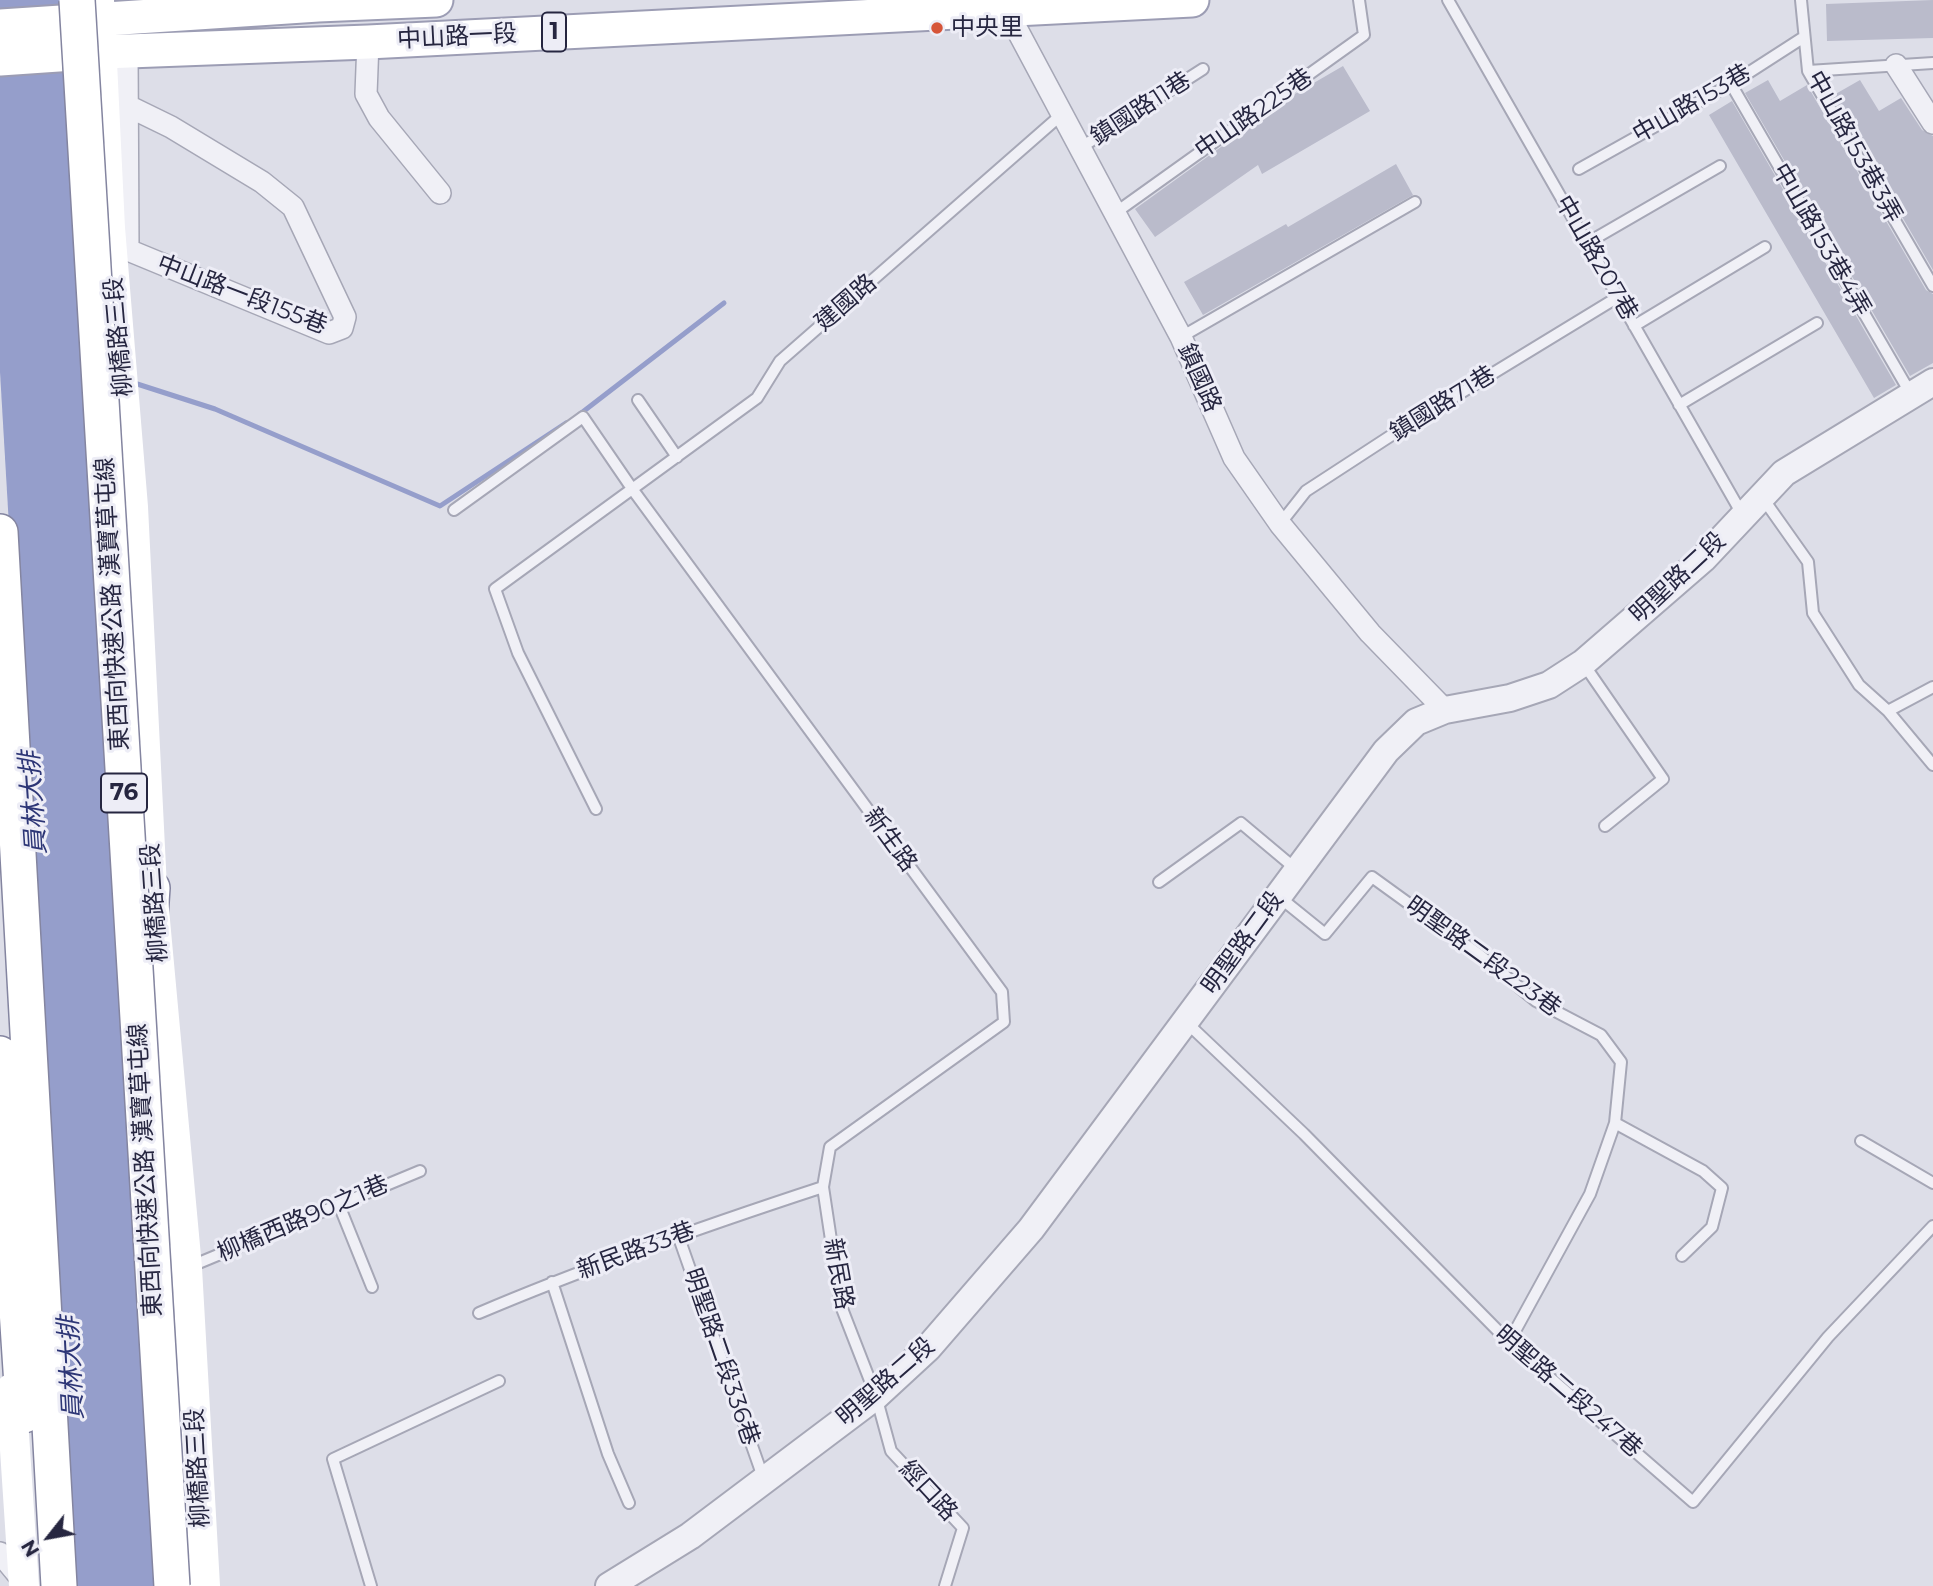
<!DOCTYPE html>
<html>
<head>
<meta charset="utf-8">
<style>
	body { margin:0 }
	#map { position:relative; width:1933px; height:1586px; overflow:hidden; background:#dddee8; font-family:Montserrat,sans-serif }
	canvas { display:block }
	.north { position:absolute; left:14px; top:1502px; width:70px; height:70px; -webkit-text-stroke:5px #ededf6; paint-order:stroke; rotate:239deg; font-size:19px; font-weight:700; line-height:28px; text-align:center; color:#262640 }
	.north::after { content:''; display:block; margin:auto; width:24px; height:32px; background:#262640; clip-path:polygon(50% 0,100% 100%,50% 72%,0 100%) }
</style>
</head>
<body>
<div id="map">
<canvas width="1933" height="1586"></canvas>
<div class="north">N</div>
</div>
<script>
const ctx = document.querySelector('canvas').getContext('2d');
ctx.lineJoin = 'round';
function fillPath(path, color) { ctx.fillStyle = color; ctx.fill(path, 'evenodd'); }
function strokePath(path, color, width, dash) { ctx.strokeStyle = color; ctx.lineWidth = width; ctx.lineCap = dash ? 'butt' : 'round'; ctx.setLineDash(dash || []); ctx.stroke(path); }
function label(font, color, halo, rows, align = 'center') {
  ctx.font = font + ' Montserrat,"Noto Sans TC",sans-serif'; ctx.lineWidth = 6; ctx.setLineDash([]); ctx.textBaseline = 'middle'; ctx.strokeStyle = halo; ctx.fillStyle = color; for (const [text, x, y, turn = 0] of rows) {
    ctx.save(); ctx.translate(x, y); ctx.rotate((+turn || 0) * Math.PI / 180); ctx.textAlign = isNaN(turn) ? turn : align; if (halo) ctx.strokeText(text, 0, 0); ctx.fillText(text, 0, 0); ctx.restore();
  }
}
const water = new Path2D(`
	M0 0H68L161 1586H71L0 372Z`);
const stream = new Path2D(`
	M131 382 215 409 440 506 566 423
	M580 414 724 303`);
const building = new Path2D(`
	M1933 0V38L1827 41 1826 4Z
	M1343 66 1370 111 1262 174 1258 165 1155 237 1135 209 1293 95Z
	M1768 80 1780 101 1807 85 1926 290 1933 294V363L1910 376 1745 93Z
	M1860 80 1879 111 1901 98 1922 130 1933 136V270L1832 96Z
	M1732 101 1896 385 1874 398 1709 115Z
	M1396 164 1413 195 1203 315 1184 282 1286 224 1288 227Z`);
const service = new Path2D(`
	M1448 0 1742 514
	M1801 0 1808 71 1933 286
	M1808 71 1933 63
	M1731 84 1912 396
	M1080 148 1203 69
	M1579 169 1731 84 1804 37
	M1115 213 1364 35 1359 0
	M1587 243 1720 166
	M1634 326 1765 247
	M1181 337 1415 202
	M638 400 677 457
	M1679 405 1817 323
	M1762 497 1808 562 1813 613 1859 685 1888 711 1933 765
	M454 510 583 417 633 490 1002 992 1004 1022 830 1147 823 1187 841 1306 876 1396 891 1451 963 1528 945 1586
	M1280 524 1306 491 1395 433 1618 297
	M1583 663 1663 779 1605 826
	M1888 711 1933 687
	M596 809 518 653 495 589 757 398 780 361 1061 115
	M1159 882 1241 823 1297 870
	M1278 896 1325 934 1372 877 1477 953 1536 1001 1601 1035 1621 1062 1615 1123 1590 1194 1509 1342
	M1186 1022 1304 1134 1509 1342 1693 1502 1828 1337 1933 1226
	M1615 1123 1703 1171 1722 1188 1712 1227 1682 1256
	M1861 1141 1933 1183
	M339 1205 372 1287
	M678 1235 764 1480
	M189 1267 420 1171
	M552 1282 608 1454 629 1503
	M479 1313C592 1265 707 1225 823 1187
	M371 1586 333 1459 499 1381`);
const minor = new Path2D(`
	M1006 9 1181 337 1234 458 1280 524 1370 633 1445 710
	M368 42 366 94 379 118 440 193
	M127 51 128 250 329 333 342 328 345 317 293 207 262 182 171 127 128 106
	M1896 65 1933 123
	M0 1553 24 1582`);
const tertiary = new Path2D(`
	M609 1586 690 1536 876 1396 928 1348 1031 1229 1386 751 1416 722 1445 710 1510 698 1549 685 1583 663 1703 559 1784 473 1933 382`);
const secondary = new Path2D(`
	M99 0 110 228 133 507 152 888 187 1268 205 1586
	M11 1389 24 1586`);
const primary = new Path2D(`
	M0 26 318 5 436 0
	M0 59 102 52 368 42 1192 0`);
const trunk = new Path2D(`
	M0 532 59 1586
	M146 971 152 888
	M0 1054 24 1415`);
const trunkBridge = new Path2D(`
	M77 0 172 1586`);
const markers = [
	[937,28,7,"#d65539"]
];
const shields = [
	[554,32,24],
	[124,793,46]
];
const shieldNames = [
	["1",554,32],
	["76",124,793]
];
const poiNames = [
	["中央里",951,28]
];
const streetNames = [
	["中山路一段",457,37,-3],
	["中山路153巷",1692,104,-30],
	["鎮國路11巷",1141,109,-33],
	["中山路225巷",1254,114,-35],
	["中山路153巷3弄",1854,147,61],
	["中山路153巷4弄",1821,240,60],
	["中山路207巷",1596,258,60],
	["中山路一段155巷",242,295,21],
	["建國路",846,303,-41],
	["柳橋路三段",119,337,-95],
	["鎮國路",1199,378,66],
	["鎮國路71巷",1443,404,-32],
	["明聖路二段",1678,578,-43],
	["東西向快速公路 漢寶草屯線",113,604,-93],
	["新生路",890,840,54],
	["柳橋路三段",155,903,-94],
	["明聖路二段",1243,943,-54],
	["明聖路二段223巷",1483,957,36],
	["東西向快速公路 漢寶草屯線",146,1170,-93],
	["柳橋西路90之1巷",303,1219,-23],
	["新民路33巷",636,1251,-20],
	["新民路",838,1274,80],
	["明聖路二段336巷",721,1357,71],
	["明聖路二段",886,1382,-41],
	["明聖路二段247巷",1568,1392,41],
	["柳橋路三段",198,1468,-93],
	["經口路",928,1491,47]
];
const waterNames = [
	["員林大排",34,803,-94],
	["員林大排",72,1368,-93]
];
fillPath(water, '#959ecb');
strokePath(stream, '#959ecb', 5);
fillPath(building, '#babbcb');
strokePath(service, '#a6a7b6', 14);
strokePath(minor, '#a6a7b6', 24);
strokePath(tertiary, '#a6a7b6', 30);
strokePath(primary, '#9c9db4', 37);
strokePath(trunk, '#8485a0', 38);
strokePath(service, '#f0f0f6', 10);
strokePath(minor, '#f0f0f6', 21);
strokePath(tertiary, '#f0f0f6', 26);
strokePath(secondary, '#fff', 30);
strokePath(primary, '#fff', 33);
strokePath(trunk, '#fff', 35);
strokePath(trunkBridge, '#8485a0', 38, []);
strokePath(trunkBridge, '#fff', 35);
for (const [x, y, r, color] of markers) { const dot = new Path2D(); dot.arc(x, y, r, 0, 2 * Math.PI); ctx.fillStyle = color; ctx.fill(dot); strokePath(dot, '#ededf6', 2.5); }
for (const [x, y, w] of shields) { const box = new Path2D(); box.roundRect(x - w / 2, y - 19.5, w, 39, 5); ctx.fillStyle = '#ededf6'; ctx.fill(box); strokePath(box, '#262640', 2); }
label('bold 23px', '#262640', null, shieldNames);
label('24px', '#262640', '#ededf6', poiNames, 'left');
label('24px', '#262640', '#ededf6', streetNames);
label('italic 26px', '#2d3676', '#ededf6', waterNames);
</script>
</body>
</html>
